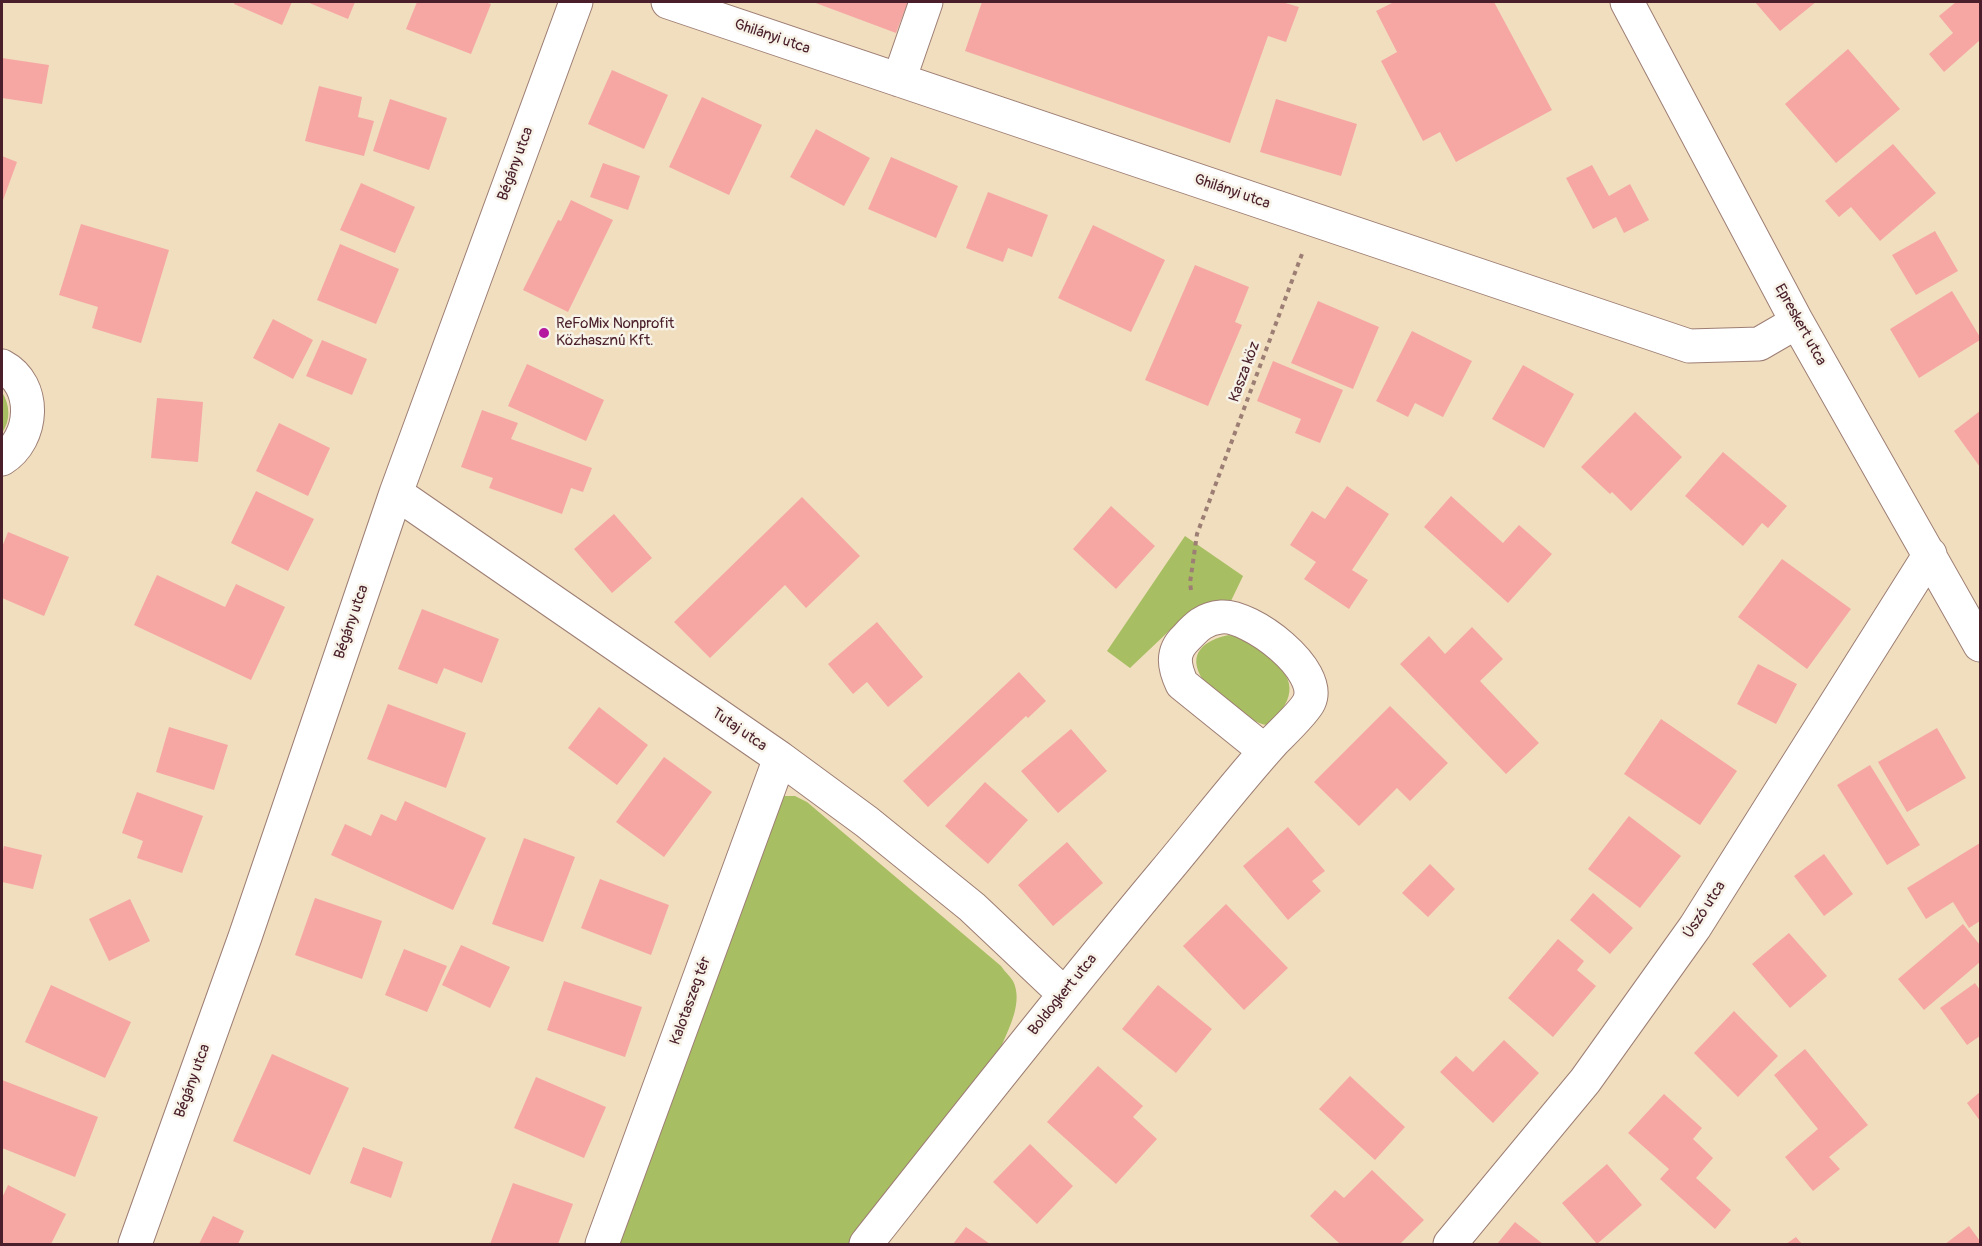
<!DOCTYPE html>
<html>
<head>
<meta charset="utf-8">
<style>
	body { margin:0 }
	#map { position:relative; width:1982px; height:1246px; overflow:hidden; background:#f0debe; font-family:Pangolin,sans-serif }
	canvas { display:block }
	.frame { position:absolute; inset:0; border:3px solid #4a1f2b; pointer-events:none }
</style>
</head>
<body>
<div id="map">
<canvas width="1982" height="1246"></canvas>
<div class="frame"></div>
</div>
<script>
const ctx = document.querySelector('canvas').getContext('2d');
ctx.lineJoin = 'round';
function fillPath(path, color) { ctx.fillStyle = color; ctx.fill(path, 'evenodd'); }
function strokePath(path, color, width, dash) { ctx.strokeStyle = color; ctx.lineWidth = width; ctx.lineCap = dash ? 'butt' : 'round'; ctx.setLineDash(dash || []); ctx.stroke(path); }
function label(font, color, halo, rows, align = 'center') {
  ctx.font = font + ' Pangolin,sans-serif'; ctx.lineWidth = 5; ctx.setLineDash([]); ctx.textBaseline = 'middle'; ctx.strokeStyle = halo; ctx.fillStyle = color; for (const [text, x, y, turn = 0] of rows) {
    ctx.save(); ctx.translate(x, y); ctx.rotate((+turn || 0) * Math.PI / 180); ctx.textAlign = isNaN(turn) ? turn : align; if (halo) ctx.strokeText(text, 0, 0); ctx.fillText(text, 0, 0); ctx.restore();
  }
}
const green = new Path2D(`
	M2 392C10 405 11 420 2 433Z
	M1185 536 1243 576 1229 605 1189 612 1130 668 1107 651Z
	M1229 635C1242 638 1252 645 1263 652 1297 677 1298 697 1268 725 1256 725 1245 713 1236 707 1225 699 1211 691 1203 680 1186 654 1204 640 1229 635Z
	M782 796H795L807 802 1001 966C1004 971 1010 976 1013 981 1023 1001 1010 1026 1002 1045L849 1244H611Z`);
const building = new Path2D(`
	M235 2H292L282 25 234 4Z
	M307 2H355L348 19Z
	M417 2H485L491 4 471 54 406 29Z
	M813 2H908L896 33Z
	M982 2H1282L1299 7 1286 42 1268 36 1230 143 965 51Z
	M1394 2H1494L1552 110 1456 162 1440 132 1423 141 1381 61 1397 52 1376 11Z
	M1755 2H1816L1780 31Z
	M1956 2H1980V40L1944 72 1929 54 1953 33 1939 16Z
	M1848 49 1900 109 1836 163 1785 104Z
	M2 58 49 65 42 104 2 98Z
	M612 70 668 95 644 149 588 124Z
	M319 86 362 97 358 117 374 121 364 156 305 141Z
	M702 97 762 125 729 195 669 167Z
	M390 99 447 118 429 170 373 151Z
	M1276 99 1357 124 1341 176 1260 152Z
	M816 129 870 158 844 206 790 177Z
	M1893 144 1936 193 1880 241 1851 207 1839 217 1825 201Z
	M2 156 17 162 2 203Z
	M891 157 958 186 936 238 868 209Z
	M603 163 640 176 628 210 590 197Z
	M1592 165 1609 196 1630 184 1649 220 1624 233 1616 217 1593 229 1566 178Z
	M361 183 415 207 395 253 340 230Z
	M988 192 1048 215 1032 257 1008 248 1003 262 966 248Z
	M571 200 613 220 568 312 523 290 558 220 561 221Z
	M81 224 169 250 141 343 92 328 98 307 59 295Z
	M1093 225 1165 260 1131 332 1058 298Z
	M1935 231 1958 271 1916 295 1892 255Z
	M340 244 399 269 376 324 317 300Z
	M1195 265 1249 287 1235 322 1242 325 1208 406 1145 380Z
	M1952 291 1980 337V340L1919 378 1890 329Z
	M1318 301 1379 327 1353 389 1291 363Z
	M273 319 313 340 293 379 253 358Z
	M1412 331 1472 361 1443 417 1415 403 1408 417 1376 401Z
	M322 340 367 359 352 395 306 376Z
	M1273 361 1343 390 1320 443 1295 433 1301 419 1257 401Z
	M527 364 604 400 586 441 508 406Z
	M1523 365 1574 394 1544 448 1492 419Z
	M157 398 203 402 198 462 151 458Z
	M482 410 518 423 511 439 592 468 583 492 571 488 562 514 489 488 493 478 461 467Z
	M1980 411V467L1954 431Z
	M1635 412 1682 457 1631 511 1612 492 1610 494 1581 467Z
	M279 423 330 448 308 496 256 471Z
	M1723 452 1787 506 1768 528 1762 523 1743 546 1685 496Z
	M1347 486 1389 514 1352 570 1368 580 1349 609 1304 579 1316 562 1290 545 1312 511 1325 519Z
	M256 491 314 519 288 571 231 543Z
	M1451 496 1503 543 1519 525 1552 554 1508 603 1424 527Z
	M802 497 860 556 806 608 785 585 710 658 674 622Z
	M1111 506 1155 546 1116 589 1073 549Z
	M614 514 652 558 612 593 574 549Z
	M8 532 69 557 44 616 2 598V547Z
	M1782 559 1851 609 1807 669 1738 617Z
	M157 575 225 607 236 584 285 607 251 680 134 625Z
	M422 609 499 639 482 683 444 668 437 684 398 669Z
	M877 622 923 677 888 707 867 682 853 694 828 664Z
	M1472 627 1503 659 1480 681 1539 743 1506 774 1400 664 1429 636 1445 654Z
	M1758 664 1797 684 1776 724 1737 704Z
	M1019 672 1046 701 1028 718 1026 716 928 807 903 781Z
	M388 704 466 733 446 788 367 759Z
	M1390 706 1448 763 1410 801 1397 788 1359 826 1314 782Z
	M599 707 648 745 617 785 568 748Z
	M1661 719 1737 771 1700 825 1624 774Z
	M169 727 228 745 214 790 156 772Z
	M1937 728 1966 778 1907 812 1878 762Z
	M1071 729 1107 771 1058 813 1021 771Z
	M664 757 712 792 664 857 616 822Z
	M1870 765 1920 845 1887 865 1837 785Z
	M985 782 1028 820 988 864 945 826Z
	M137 792 203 816 182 873 137 858 143 841 122 833Z
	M405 801 486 838 453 910 331 855 345 824 371 836 381 814 396 821Z
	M1629 816 1681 856 1640 908 1588 869Z
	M1288 827 1325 871 1312 881 1321 891 1288 920 1243 866Z
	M524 838 575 857 543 942 492 924Z
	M1067 842 1103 883 1053 926 1018 885Z
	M1980 843V921L1969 928 1953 902 1926 919 1907 888Z
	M4 846 42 855 33 889 2 882V855Z
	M1824 854 1853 894 1824 916 1794 876Z
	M1430 864 1455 889 1428 917 1402 893Z
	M600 879 669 905 651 955 581 928Z
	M1593 893 1633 928 1610 954 1570 920Z
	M315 898 382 921 362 979 295 955Z
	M130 899 150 941 109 961 89 919Z
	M1226 904 1288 968 1244 1010 1183 946Z
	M1963 924 1980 945V962L1924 1010 1898 979Z
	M1789 933 1827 976 1790 1008 1752 964Z
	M1558 939 1584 961 1577 970 1596 986 1553 1037 1508 998Z
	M461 945 510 967 490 1008 442 985Z
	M404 949 447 966 427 1012 385 995Z
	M564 981 642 1007 625 1057 547 1030Z
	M1975 983 1980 990V1036L1967 1045 1940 1008Z
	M51 985 131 1022 105 1078 25 1042Z
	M1158 985 1212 1029 1176 1073 1122 1029Z
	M1734 1011 1778 1056 1738 1097 1694 1053Z
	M1504 1040 1539 1073 1493 1123 1440 1072 1456 1056 1473 1072Z
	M1805 1049 1868 1125 1829 1157 1840 1169 1813 1191 1785 1157 1818 1129 1774 1075Z
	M272 1054 349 1088 310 1175 233 1141Z
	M1098 1066 1143 1106 1133 1117 1157 1139 1116 1184 1047 1122Z
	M1350 1076 1405 1127 1375 1160 1319 1109Z
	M536 1077 606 1107 584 1158 514 1128Z
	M2 1080 98 1117 75 1177 2 1148Z
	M1980 1092V1121L1967 1103Z
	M1664 1094 1702 1128 1693 1139 1713 1158 1696 1178 1731 1210 1715 1229 1660 1179 1669 1169 1628 1133Z
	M1030 1144 1073 1186 1037 1224 993 1182Z
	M363 1147 403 1162 391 1198 350 1183Z
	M1607 1164 1642 1205 1597 1244 1562 1203Z
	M1372 1170 1424 1220 1400 1244H1340L1310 1216 1335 1190 1344 1198Z
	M513 1183 573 1204 558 1244H490Z
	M8 1185 66 1214 51 1244H2V1198Z
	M213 1216 244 1231 238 1244H199Z
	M1515 1222 1543 1244H1497Z
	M1969 1226 1980 1241V1244H1945Z
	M966 1227 990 1244H953Z
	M1796 1237 1802 1244H1786Z`);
const path = new Path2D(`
	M1191 590 1190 583 1197 534 1302 254`);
const minor = new Path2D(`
	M668 2 1689 346 1759 344 1797 322
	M1627 2 1797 322 1980 645
	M899 80 926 2
	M2 366C38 385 34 439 2 459
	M396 493 780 758 867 822 972 907 1063 993
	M135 1244 245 937 396 493 576 2
	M602 1244 780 758
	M866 1244C964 1120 1062 995 1164 873 1201 829 1236 783 1275 740 1283 732 1305 711 1309 702 1324 670 1250 614 1221 617 1205 618 1196 627 1186 638 1171 652 1174 667 1182 684L1265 751
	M1450 1244 1585 1081 1695 927 1930 554`);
const markers = [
	[544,333,6,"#b5179e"]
];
const streetNames = [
	["Ghilányi utca",772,37,19],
	["Bégány utca",516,164,-70],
	["Ghilányi utca",1232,192,19],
	["Epreskert utca",1800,325,61],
	["Kasza köz",1245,372,-70],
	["Bégány utca",352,622,-71],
	["Tutaj utca",739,730,35],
	["Úszó utca",1705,910,-57],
	["Boldogkert utca",1063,995,-51],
	["Kalotaszeg tér",691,1001,-70],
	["Bégány utca",193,1081,-70]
];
const poiNames = [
	["ReFoMix Nonprofit",556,324],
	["Közhasznú Kft.",556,341]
];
fillPath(green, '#a8be63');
fillPath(building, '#f6a7a4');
strokePath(minor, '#9d7e74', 35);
strokePath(path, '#9d7e74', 4, [4.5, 4.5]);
strokePath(minor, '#fff', 33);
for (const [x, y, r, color] of markers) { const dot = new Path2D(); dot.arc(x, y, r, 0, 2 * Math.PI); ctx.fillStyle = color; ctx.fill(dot); strokePath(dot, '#f7f3e8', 2); }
label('15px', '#4a1f2b', '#f7f3e8', streetNames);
label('15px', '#4a1f2b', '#f7f3e8', poiNames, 'left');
</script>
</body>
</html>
